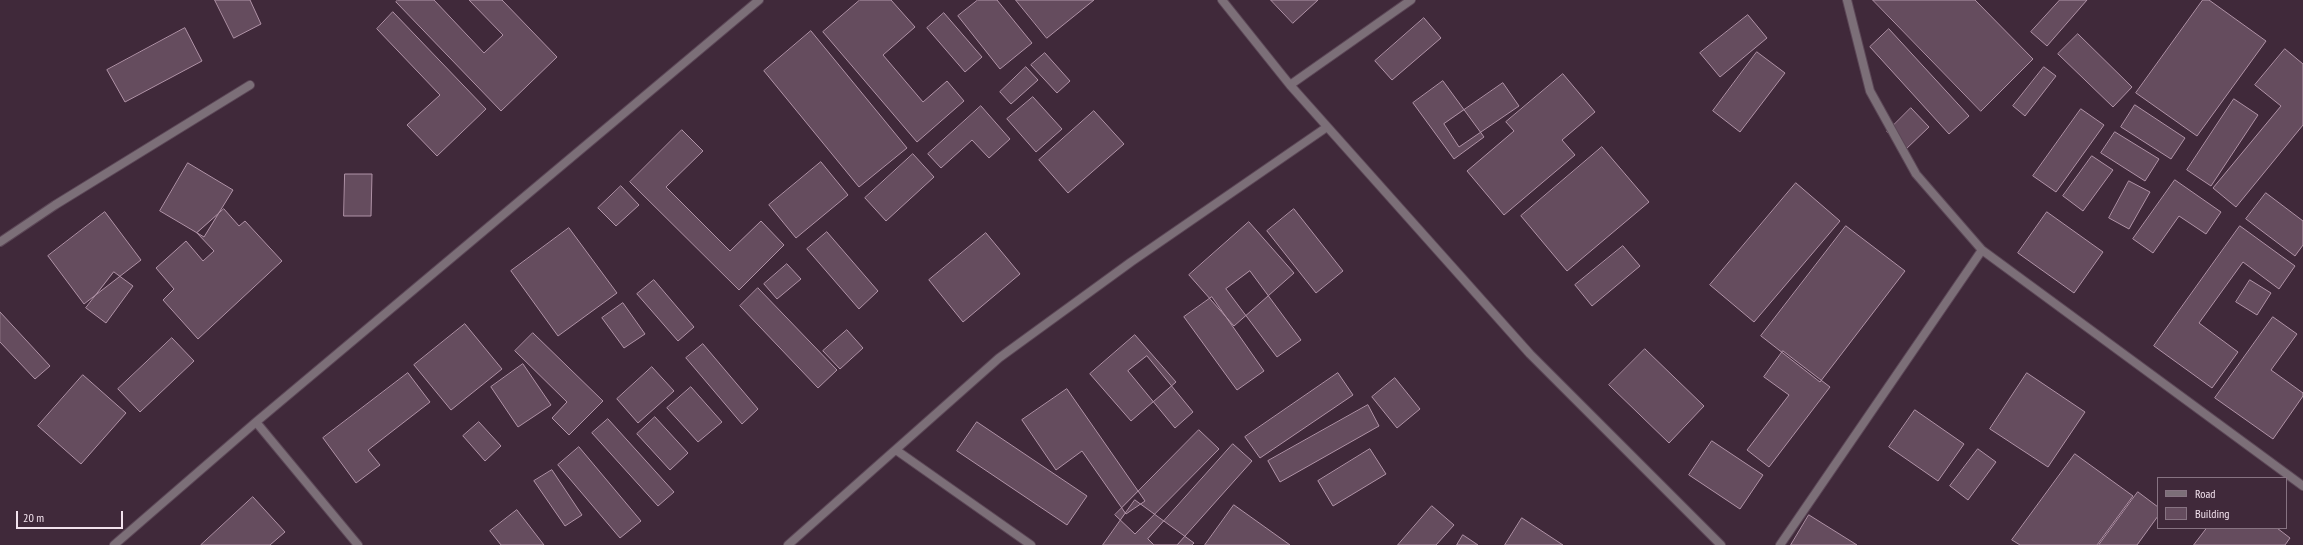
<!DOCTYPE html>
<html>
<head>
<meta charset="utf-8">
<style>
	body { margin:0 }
	#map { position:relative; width:2303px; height:545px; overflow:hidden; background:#40293a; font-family:"PT Sans Narrow",sans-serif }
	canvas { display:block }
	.legend { position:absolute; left:2157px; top:477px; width:130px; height:52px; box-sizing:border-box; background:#40293a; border:1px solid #877382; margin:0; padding:5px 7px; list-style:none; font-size:12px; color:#f2e2ed }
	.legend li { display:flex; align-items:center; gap:8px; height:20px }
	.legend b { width:20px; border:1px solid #877382 }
	.scale { position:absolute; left:16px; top:511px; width:107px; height:18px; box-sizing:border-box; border:2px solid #f2e2ed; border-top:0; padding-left:5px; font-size:12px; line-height:14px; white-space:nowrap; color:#f2e2ed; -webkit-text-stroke:3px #40293a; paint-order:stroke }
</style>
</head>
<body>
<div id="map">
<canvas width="2303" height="545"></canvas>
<ul class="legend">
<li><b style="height:5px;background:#7c6f78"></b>Road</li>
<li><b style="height:11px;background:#654c5e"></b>Building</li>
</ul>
<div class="scale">20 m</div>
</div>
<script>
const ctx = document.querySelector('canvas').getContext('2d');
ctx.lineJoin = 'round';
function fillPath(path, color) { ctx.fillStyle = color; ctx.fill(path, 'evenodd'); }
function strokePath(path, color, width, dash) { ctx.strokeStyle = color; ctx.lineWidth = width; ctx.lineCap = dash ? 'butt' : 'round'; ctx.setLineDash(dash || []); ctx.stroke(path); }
const building = new Path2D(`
	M215 0H250L261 24 234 38Z
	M398 0H434L484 53 503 35 469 0H502L557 57 501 111 396 2Z
	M860 0H891L915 27 883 55 923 102 947 81 964 101 917 142 823 32Z
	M978 0H997L1032 43 1000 69 958 16Z
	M1016 0H1094L1047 38Z
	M1271 0H1318L1293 23Z
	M1873 0H1975L2033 59 1981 111Z
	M2060 0H2087L2047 46 2031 32Z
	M2203 0H2209L2266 41 2197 136 2136 93Z
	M393 12 486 109 437 156 407 125 440 95 377 29Z
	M944 13 982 57 965 72 927 28Z
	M1748 15 1767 38 1720 77 1700 53Z
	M1424 18 1441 38 1392 80 1375 61Z
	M185 28 202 61 125 102 107 70Z
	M1889 29 1969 116 1949 134 1870 47Z
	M811 31 907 148 859 187 764 71Z
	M2078 34 2132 87 2113 107 2058 54Z
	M2285 49 2303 64V125L2236 207 2213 188 2281 106 2255 85Z
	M1757 52 1785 73 1740 132 1713 111Z
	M1045 53 1070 81 1057 93 1031 65Z
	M1026 67 1038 80 1011 104 1000 92Z
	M2044 67 2056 76 2025 116 2013 106Z
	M1563 74 1595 112 1562 140 1575 155 1504 215 1467 171 1514 131 1506 122Z
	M1443 81 1484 137 1454 159 1413 103Z
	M1503 83 1519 106 1459 147 1444 124Z
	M1033 97 1062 129 1036 152 1007 119Z
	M2234 99 2258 115 2211 186 2187 170Z
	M2135 105 2185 138 2171 159 2121 127Z
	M981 106 1010 139 989 158 972 140 941 168 928 154Z
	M1911 108 1929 127 1905 150 1887 132Z
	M2081 109 2104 125 2056 192 2033 176Z
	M1094 111 1124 144 1068 193 1039 160Z
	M682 130 703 151 666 187 730 251 761 221 784 245 739 290 630 182Z
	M2115 132 2159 159 2145 181 2101 153Z
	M1602 147 1649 202 1567 271 1521 216Z
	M913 154 934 177 886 221 865 198Z
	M2092 156 2113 170 2083 211 2063 196Z
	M821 162 848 195 796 238 769 205Z
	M188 163 233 190 204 237 160 211Z
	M345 174H372L371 216H344Z
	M2175 180 2221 212 2206 234 2179 216 2153 253 2133 239Z
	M2129 181 2150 192 2129 229 2109 218Z
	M1796 183 1840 221 1754 322 1710 285Z
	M621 186 639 205 616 226 598 208Z
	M2266 193 2303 221V245L2295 256 2246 219Z
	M224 209 239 226 245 221 282 261 198 339 163 300 174 289 156 268 186 241 203 261 214 251 197 233Z
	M1294 209 1343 271 1316 293 1267 231Z
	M105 212 141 260 84 304 48 256Z
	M2047 212 2103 252 2074 293 2018 253Z
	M1249 222 1294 273 1234 326 1189 275Z
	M1846 226 1905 271 1820 382 1761 336Z
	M2240 226 2295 266 2279 289 2243 262 2199 323 2238 352 2212 388 2154 346Z
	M569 228 617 293 558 336 511 271Z
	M827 232 878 291 859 309 807 249Z
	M986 233 1020 274 963 322 929 280Z
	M1623 246 1640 266 1592 306 1575 285Z
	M787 264 801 279 777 299 764 284Z
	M1250 271 1301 340 1277 357 1226 289Z
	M114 272 133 286 106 323 86 308Z
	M654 280 694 327 678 341 637 294Z
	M2250 280 2271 293 2257 315 2236 302Z
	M758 288 837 370 818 388 740 306Z
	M1212 297 1264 371 1237 390 1184 317Z
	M623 303 645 334 624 348 602 318Z
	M0 312 50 366 35 379 0 342Z
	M2273 317 2297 334 2271 370 2303 393V396L2273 439 2215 398Z
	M465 324 502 369 451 410 414 365Z
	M847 330 863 348 840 369 823 351Z
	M533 333 603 401 569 435 552 418 567 402 515 351Z
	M1135 335 1176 382 1131 421 1090 374Z
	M172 338 194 361 140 412 118 389Z
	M703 344 758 409 742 424 686 358Z
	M1645 349 1704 406 1669 443 1609 385Z
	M1783 351 1830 387 1769 467 1747 450 1789 395 1764 377Z
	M1147 356 1193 412 1175 428 1128 371Z
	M523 364 551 405 518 427 491 387Z
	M652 367 674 391 638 423 617 399Z
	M408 373 430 402 368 450 380 465 356 483 323 438Z
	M1338 373 1353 395 1260 458 1245 437Z
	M2027 373 2085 412 2048 467 1990 429Z
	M83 375 126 413 81 464 38 426Z
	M1395 378 1420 409 1397 428 1372 397Z
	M691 387 722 422 698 442 667 408Z
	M1067 389 1145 501 1126 514 1082 451 1056 470 1022 420Z
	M1368 405 1379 426 1280 482 1268 461Z
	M1915 410 1964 444 1938 481 1889 447Z
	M655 417 688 453 670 470 637 434Z
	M608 419 674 492 658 506 592 433Z
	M479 422 501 446 485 461 463 436Z
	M977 422 1087 496 1067 525 957 451Z
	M1199 430 1219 449 1135 534 1115 515Z
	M1712 441 1763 475 1740 509 1689 475Z
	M1233 444 1252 461 1177 545H1154L1148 539Z
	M579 447 641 521 620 538 558 465Z
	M1370 449 1386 474 1333 506 1318 481Z
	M1978 449 1996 462 1968 500 1950 486Z
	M2075 454 2133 496 2097 545H2020L2012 540Z
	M552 470 582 515 565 526 534 481Z
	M2138 492 2158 507V516L2137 545H2099Z
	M253 497 285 532 270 545H201Z
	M1135 500 1194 543 1192 545H1103Z
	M1234 505 1290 545H1205Z
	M1432 506 1454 525 1436 545H1398Z
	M517 510 544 545H501L490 531Z
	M1809 515 1857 545H1791Z
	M1522 518 1563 545H1505Z
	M2207 528H2277L2290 538 2285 545H2194Z
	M1463 535 1478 545H1457Z`);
const minor = new Path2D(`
	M1222 0 1290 85 1530 354 1721 545
	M1847 0 1870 91 1916 174 1982 250 2303 486
	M1290 85 1411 0
	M0 242 55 205 250 85
	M256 422 358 545
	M896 450 1031 545
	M114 545 256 422 759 0
	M788 545 999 358 1131 262 1327 127
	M1780 545 1982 250`);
fillPath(building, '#654c5e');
strokePath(building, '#b093a7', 1);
strokePath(minor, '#5c4757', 10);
strokePath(minor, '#7c6f78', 8);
</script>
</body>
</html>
